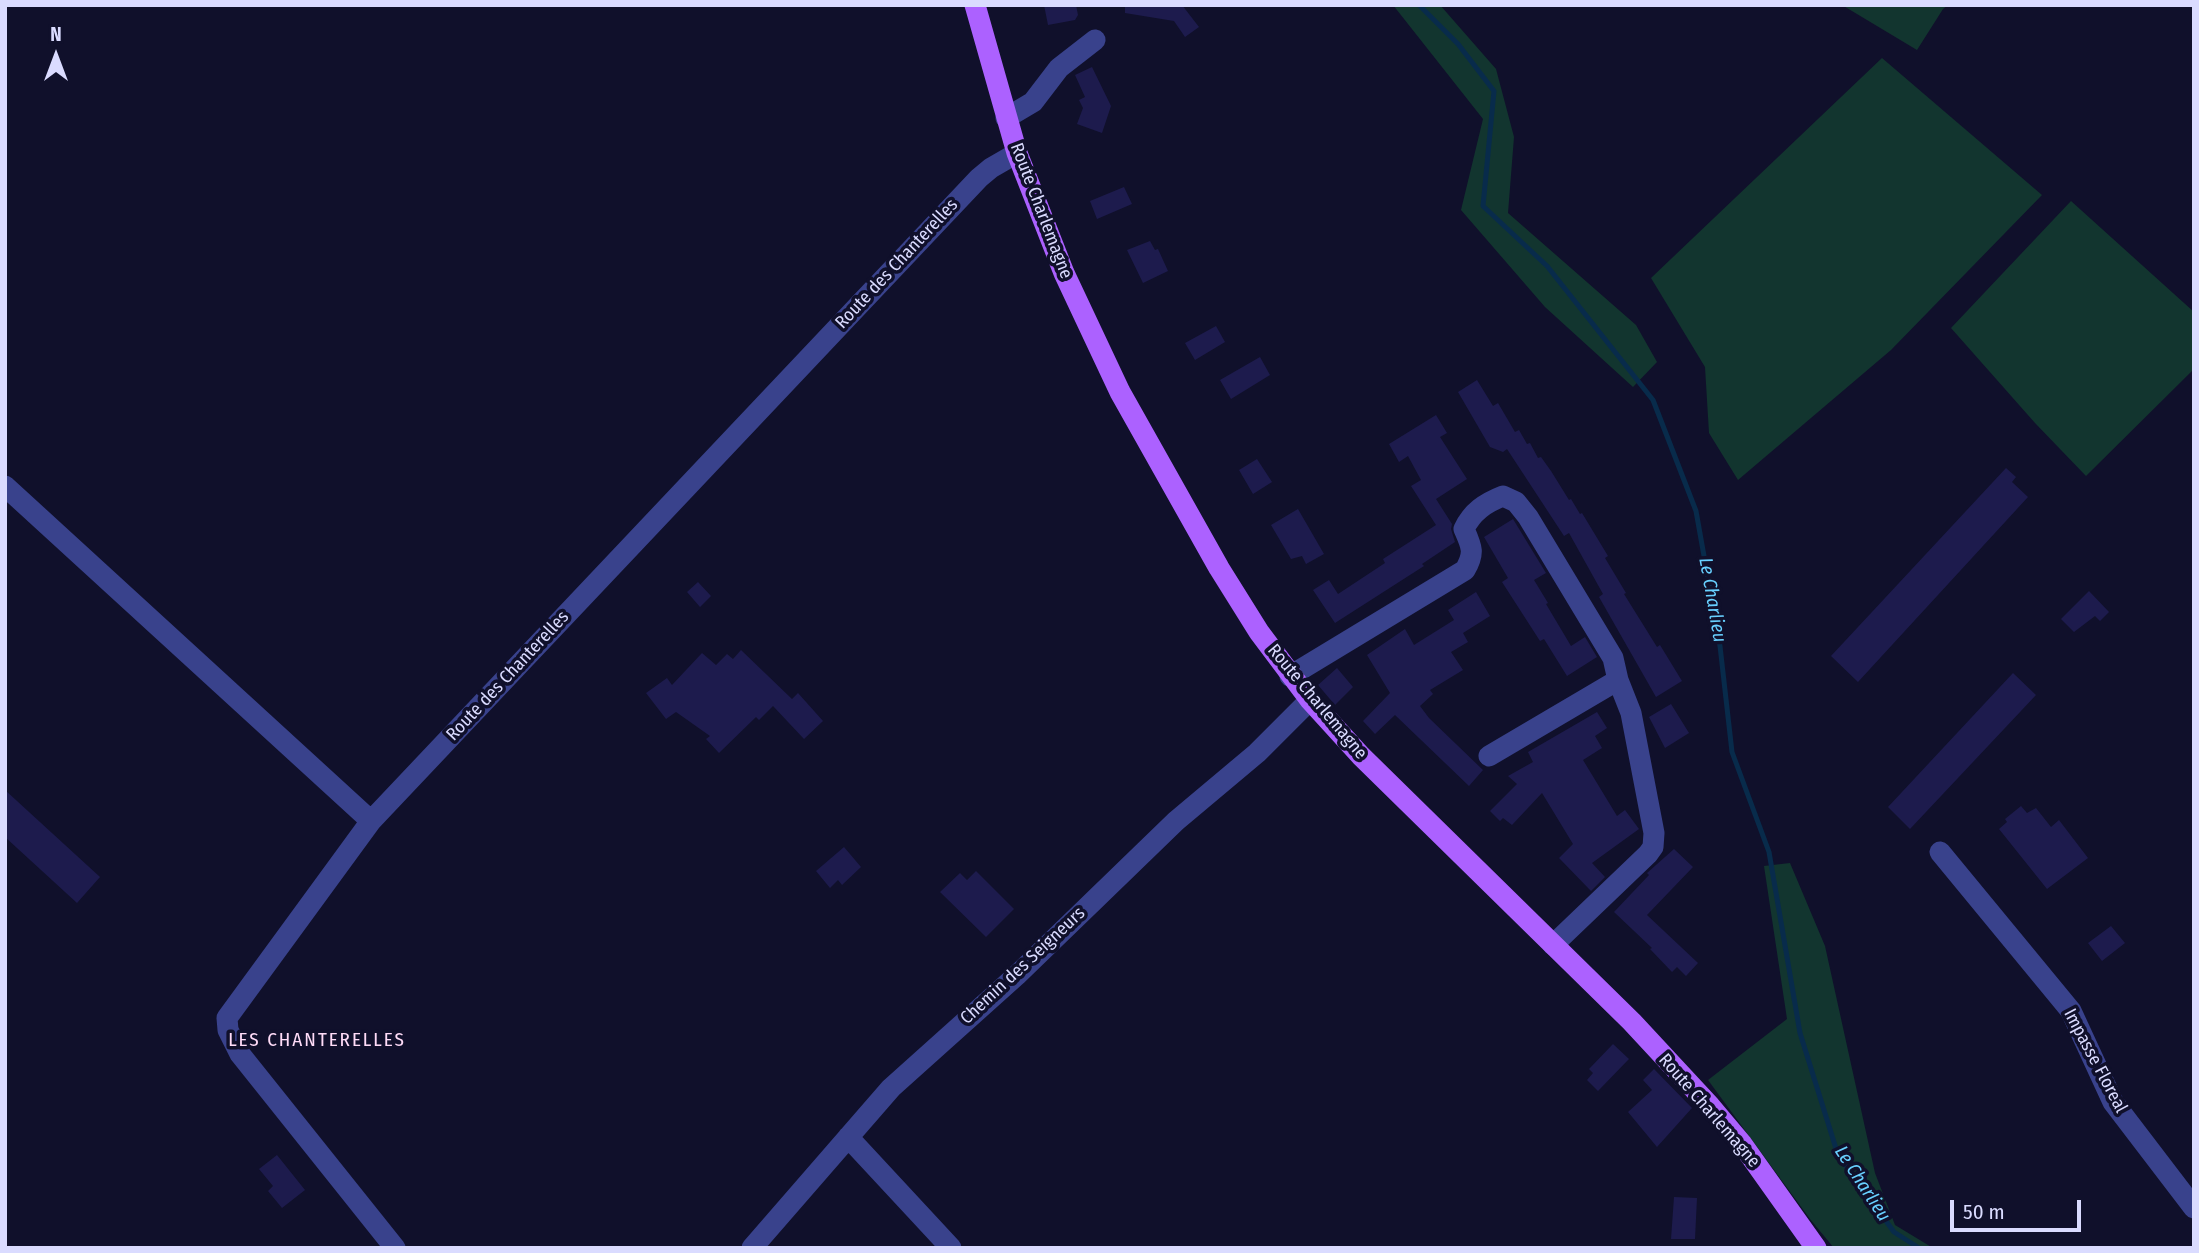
<!DOCTYPE html>
<html>
<head>
<meta charset="utf-8">
<style>
	body { margin:0 }
	#map { position:relative; width:2199px; height:1253px; overflow:hidden; background:#10102b; font-family:"Fira Sans Condensed",sans-serif }
	canvas { display:block }
	.frame { position:absolute; inset:0; border:7px solid #dadbff; pointer-events:none }
	.north { position:absolute; left:21px; top:21px; width:70px; height:70px; -webkit-text-stroke:5px #10102b; paint-order:stroke; rotate:0deg; font-size:19px; font-weight:700; line-height:28px; text-align:center; color:#dadbff }
	.north::after { content:''; display:block; margin:auto; width:24px; height:32px; background:#dadbff; clip-path:polygon(50% 0,100% 100%,50% 72%,0 100%) }
	.scale { position:absolute; left:1950px; top:1200px; width:131px; height:32px; box-sizing:border-box; border:4px solid #dadbff; border-top:0; padding-left:9px; font-size:21px; line-height:24px; white-space:nowrap; color:#dadbff; -webkit-text-stroke:5px #10102b; paint-order:stroke }
</style>
</head>
<body>
<div id="map">
<canvas width="2199" height="1253"></canvas>
<div class="frame"></div>
<div class="north">N</div>
<div class="scale">50 m</div>
</div>
<script>
const ctx = document.querySelector('canvas').getContext('2d');
ctx.lineJoin = 'round';
function fillPath(path, color) { ctx.fillStyle = color; ctx.fill(path, 'evenodd'); }
function strokePath(path, color, width, dash) { ctx.strokeStyle = color; ctx.lineWidth = width; ctx.lineCap = dash ? 'butt' : 'round'; ctx.setLineDash(dash || []); ctx.stroke(path); }
function label(font, color, halo, rows, align = 'center') {
  ctx.font = font + ' "Fira Sans Condensed",sans-serif'; ctx.lineWidth = 7; ctx.setLineDash([]); ctx.textBaseline = 'middle'; ctx.strokeStyle = halo; ctx.fillStyle = color; for (const [text, x, y, turn = 0] of rows) {
    ctx.save(); ctx.translate(x, y); ctx.rotate((+turn || 0) * Math.PI / 180); ctx.textAlign = isNaN(turn) ? turn : align; if (halo) ctx.strokeText(text, 0, 0); ctx.fillText(text, 0, 0); ctx.restore();
  }
}
const green = new Path2D(`
	M1393 5H1440L1496 69 1514 137 1508 213 1636 325 1657 362 1633 387 1545 307 1461 210 1483 119Z
	M1842 5H1948L1943 9 1917 50Z
	M1882 58 2042 195 1891 350 1738 480 1709 433 1705 367 1651 278Z
	M2071 201 2194 312V369L2086 476 2035 423 1951 328Z
	M1790 863 1825 946 1875 1173 1895 1225 1933 1248H1834L1810 1219 1708 1080 1787 1019 1764 866Z`);
const stream = new Path2D(`
	M1419 5 1458 44 1494 91 1483 206 1547 266 1653 400 1696 511 1720 646 1732 752 1769 852 1800 1033 1838 1155 1894 1232 1919 1248`);
const building = new Path2D(`
	M1044 5H1076L1078 15 1075 20 1048 25Z
	M1125 5H1182L1199 27 1185 37 1174 21 1125 13Z
	M1092 67 1111 106 1102 133 1077 124 1083 108 1079 100 1085 97 1075 75Z
	M1124 187 1132 204 1097 219 1090 201Z
	M1150 241 1155 250 1158 249 1168 271 1143 283 1127 250Z
	M1216 326 1225 342 1195 360 1185 343Z
	M1260 357 1270 375 1231 399 1220 380Z
	M1477 380 1493 406 1498 403 1515 432 1519 430 1527 444 1530 443 1538 458 1541 457 1551 471 1569 500 1571 499 1580 514 1582 513 1608 556 1605 558 1626 593 1624 594 1657 647 1660 645 1682 681 1656 697 1599 597 1603 594 1569 533 1564 536 1507 449 1503 452 1490 447 1458 392Z
	M1436 415 1447 433 1440 437 1467 479 1436 499 1452 524 1451 529 1455 542 1422 564 1424 566 1335 623 1313 590 1329 580 1338 594 1385 563 1383 559 1436 525 1411 486 1421 480 1408 456 1399 462 1389 444Z
	M1257 459 1272 482 1253 494 1239 470Z
	M2006 468 2016 477 2012 482 2028 497 1858 682 1831 656Z
	M1298 509 1324 554 1306 564 1302 556 1291 559 1271 525Z
	M1513 519 1546 573 1534 580 1548 603 1546 604 1571 646 1585 637 1597 657 1567 676 1544 639 1540 641 1502 582 1508 578 1484 537Z
	M698 582 711 596 700 607 687 592Z
	M2089 591 2109 612 2100 621 2095 616 2074 632 2061 619Z
	M1476 592 1490 616 1463 633 1468 642 1451 652 1463 670 1430 690 1433 694 1420 706 1429 718 1483 770 1469 786 1395 715 1375 734 1363 721 1390 693 1367 655 1405 629 1414 645 1454 620 1448 610Z
	M741 650 792 699 798 693 823 721 804 739 773 706 759 720 756 717 719 753 706 739 710 736 676 712 666 719 646 693 667 678 672 685 702 653 716 665 727 654 733 659Z
	M1337 668 1353 687 1335 705 1318 685Z
	M2013 673 2036 695 1910 829 1888 807Z
	M1671 704 1689 733 1665 748 1649 717Z
	M1597 712 1607 728 1595 736 1602 748 1583 760 1617 816 1625 810 1639 829 1592 863 1605 877 1591 891 1559 858 1573 844 1542 793 1512 825 1503 818 1500 821 1490 811 1517 784 1508 776 1533 762 1528 752Z
	M5 790 100 877 77 903 5 837Z
	M2021 806 2027 813 2036 808 2051 827 2059 820 2088 858 2047 889 1999 829 2007 822 2005 819Z
	M844 847 861 867 842 885 838 880 830 888 816 871Z
	M1674 849 1693 867 1647 915 1698 963 1686 976 1677 967 1672 972 1650 949 1652 948 1614 912 1649 875 1647 873Z
	M976 871 1014 909 986 937 940 892 960 873 967 880Z
	M2111 926 2125 943 2102 961 2088 943Z
	M1613 1044 1629 1059 1598 1091 1587 1080 1593 1073 1589 1069Z
	M1654 1069 1692 1108 1657 1147 1628 1112 1652 1090 1643 1080Z
	M277 1155 305 1190 282 1208 268 1191 273 1186 259 1169Z
	M1674 1197 1697 1198 1695 1239H1671Z`);
const minor = new Path2D(`
	M1006 118 1033 102 1059 68 1095 40
	M5 486 371 821
	M1290 676 1465 570C1475 553 1472 547 1464 529 1472 512 1485 503 1503 496L1516 502 1528 517 1613 658 1618 680 1631 713 1654 833 1653 847 1648 854 1553 945
	M1489 756 1618 680
	M1940 852 2071 1011 2113 1102 2194 1208
	M848 1137 951 1248
	M395 1248 240 1054 228 1030 227 1018 371 821 979 178 991 168 1017 153
	M752 1248 891 1088 1017 975 1176 821 1257 753 1310 700`);
const major = new Path2D(`
	M975 5 1017 153 1064 273 1120 392 1219 568 1259 632 1310 700 1361 756 1632 1022 1710 1106 1742 1144 1816 1248`);
const streetNames = [
	["Route Charlemagne",1041,211,69],
	["Route des Chanterelles",897,264,-47],
	["Route des Chanterelles",508,676,-47],
	["Route Charlemagne",1317,702,50],
	["Chemin des Seigneurs",1023,966,-43],
	["Impasse Floreal",2095,1061,62],
	["Route Charlemagne",1709,1111,49]
];
const waterNames = [
	["Le Charlieu",1712,600,80],
	["Le Charlieu",1862,1184,57]
];
const neighbourhoodNames = [
	["LES CHANTERELLES",317,1041]
];
fillPath(green, '#12352f');
strokePath(stream, '#082b4b', 5);
fillPath(building, '#1d1b4d');
strokePath(minor, '#39428c', 21);
strokePath(major, '#ac61ff', 21);
label('18px', '#dadbff', '#10102b', streetNames);
label('italic 19px', '#68d0ff', '#10102b', waterNames);
ctx.letterSpacing = '2px';
label('19px', '#ffdcf8', '#10102b', neighbourhoodNames);
ctx.letterSpacing = '0px';
</script>
</body>
</html>
